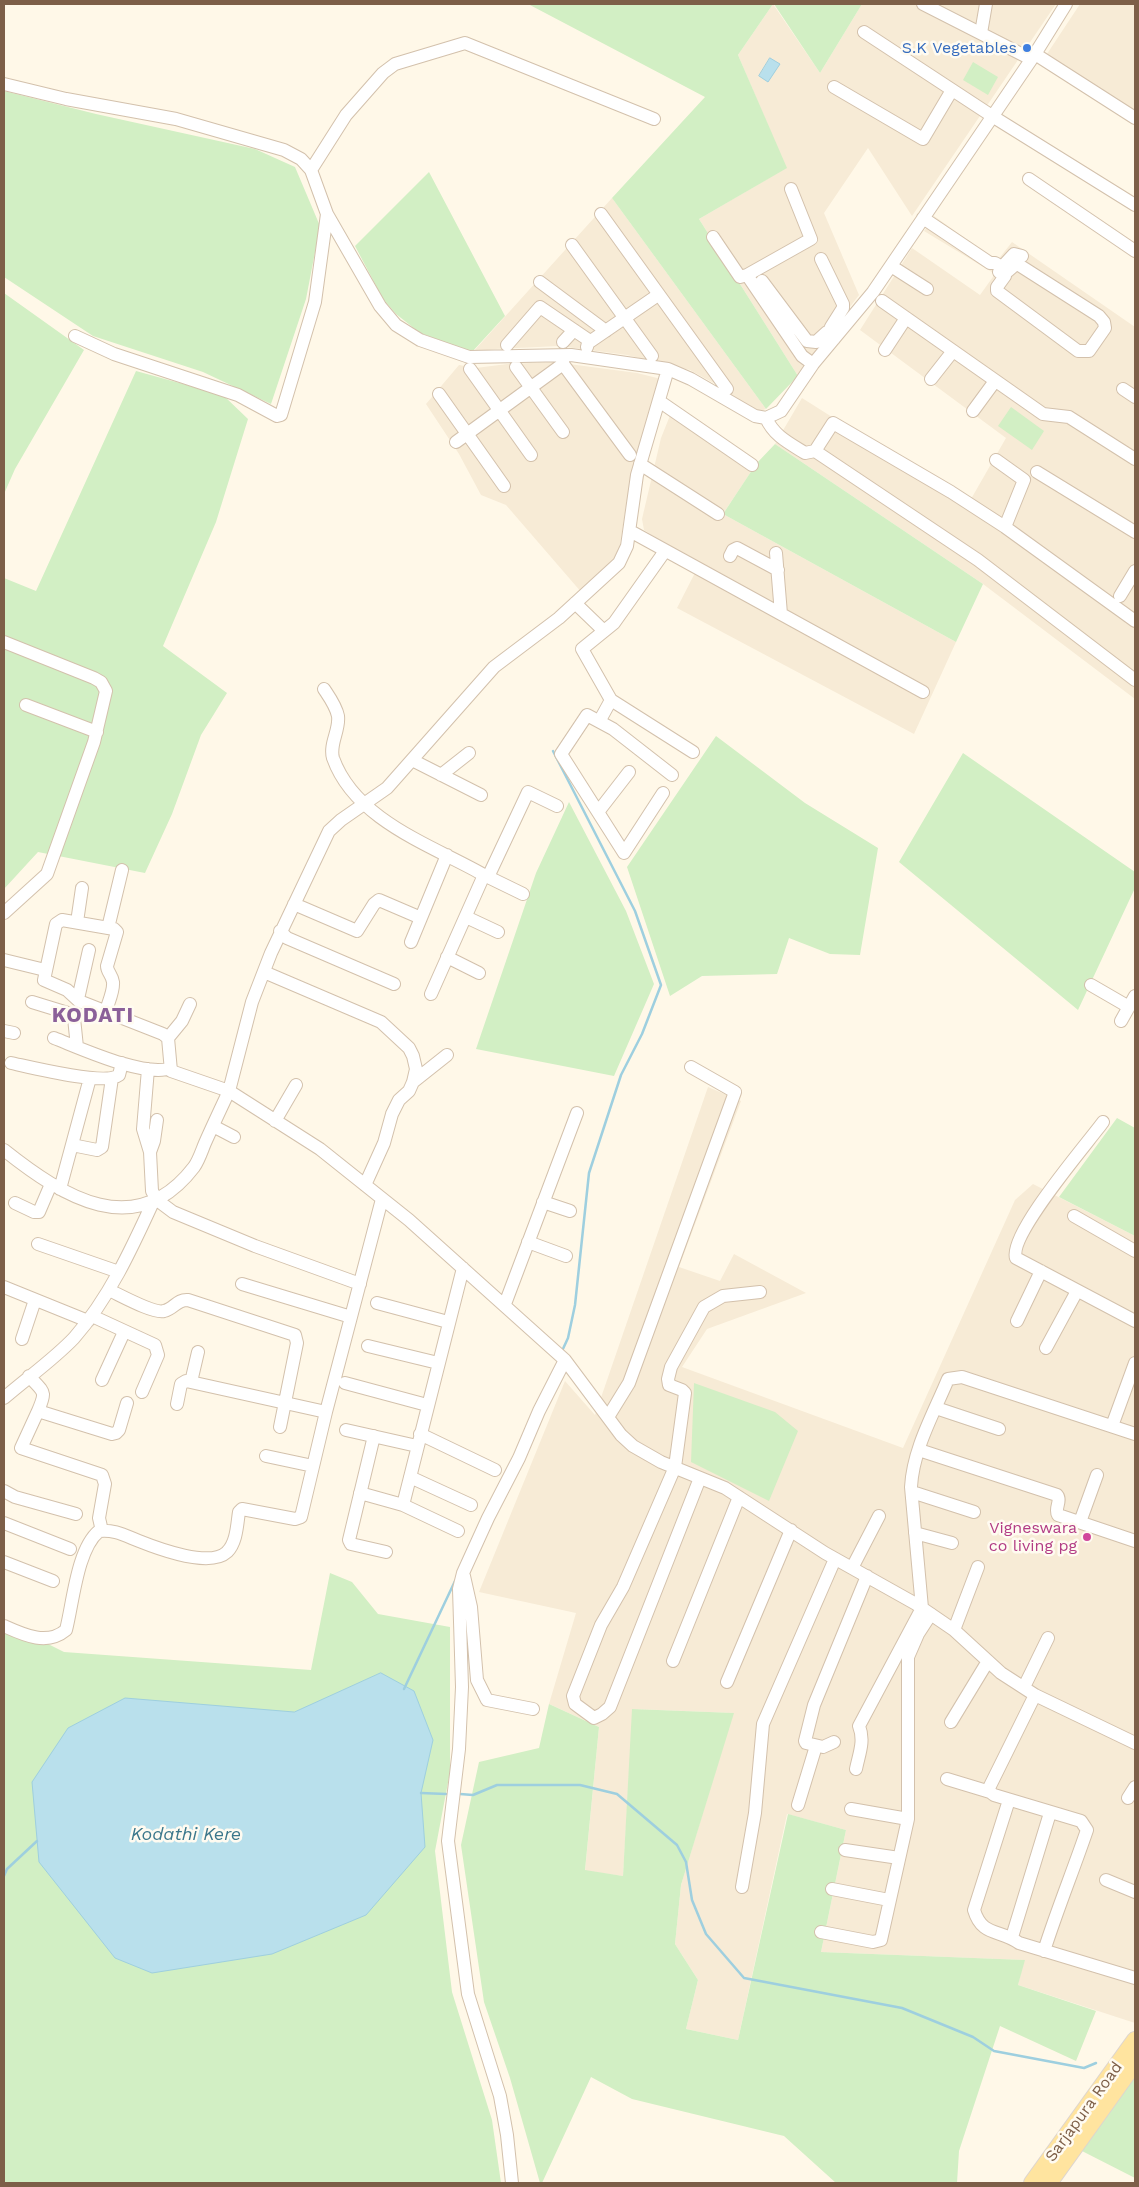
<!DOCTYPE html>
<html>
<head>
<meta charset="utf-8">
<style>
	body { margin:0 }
	#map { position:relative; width:1139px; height:2187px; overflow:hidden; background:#fff8e8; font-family:"Work Sans",sans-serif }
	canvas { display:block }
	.frame { position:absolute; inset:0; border:5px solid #7d5f48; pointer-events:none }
</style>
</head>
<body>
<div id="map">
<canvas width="1139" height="2187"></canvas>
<div class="frame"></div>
</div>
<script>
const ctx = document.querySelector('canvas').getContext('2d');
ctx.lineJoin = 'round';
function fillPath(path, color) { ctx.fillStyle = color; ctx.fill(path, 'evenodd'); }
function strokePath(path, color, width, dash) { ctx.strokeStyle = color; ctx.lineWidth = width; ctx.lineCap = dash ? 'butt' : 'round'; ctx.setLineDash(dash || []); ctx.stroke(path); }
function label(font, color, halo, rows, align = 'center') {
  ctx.font = font + ' "Work Sans",sans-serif'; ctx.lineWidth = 5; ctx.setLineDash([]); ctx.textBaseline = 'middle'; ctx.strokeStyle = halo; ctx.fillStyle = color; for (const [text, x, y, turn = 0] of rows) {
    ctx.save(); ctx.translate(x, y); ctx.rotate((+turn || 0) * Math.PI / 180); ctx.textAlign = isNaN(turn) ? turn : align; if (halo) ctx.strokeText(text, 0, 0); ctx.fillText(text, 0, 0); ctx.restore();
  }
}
const residential = new Path2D(`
	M773 4 820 73 862 4H1056L912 216 868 148 824 213 859 295 798 376 699 219 786 168 738 55Z
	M1080 4H1135V115L1045 57Z
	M612 198 766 409 760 411 739 401 717 385 690 370 627 355 559 346 495 349 473 352Z
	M934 216 997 261 1012 242 1135 327V699L983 584 775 444 802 398 870 441 971 499 1006 438 860 330 912 248 980 295 995 274 924 231Z
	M554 362 637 373 661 379 643 435 629 487 618 557 582 593 506 505 481 495 459 454 426 404 459 365 476 368 507 364Z
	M673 408 756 464 723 514 956 642 914 734 677 608 699 565 644 530 642 519 661 438Z
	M708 1087 741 1101 679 1267 720 1281 734 1254 806 1293 707 1329 682 1367 903 1448 1015 1200 1033 1184 1135 1236V2023L1018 1985 1024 1960 821 1952 846 1830 787 1814 738 2040 686 2029 698 1980 675 1944 681 1885 733 1713 633 1709 623 1876 585 1871 599 1727 549 1704 576 1613 479 1592 565 1381 595 1415Z`);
const green = new Path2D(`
	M528 4H773L738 55 787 168 699 219 798 376 766 409 612 198 705 97Z
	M774 4H862L820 73Z
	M973 62 998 77 988 95 963 80Z
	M4 91 96 114 255 149 295 167 320 226 306 299 271 404 203 372 93 336 4 277Z
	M429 172 505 316 472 352 420 333 396 314 383 299 355 246Z
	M4 293 84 350 15 469 4 494Z
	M136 371 223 395 248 419 216 522 163 646 227 693 201 735 172 814 145 873 38 852 4 889V578L36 591Z
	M1011 407 1044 431 1032 450 998 426Z
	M775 444 983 584 956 642 723 514 756 464Z
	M716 736 805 803 878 848 860 955 830 954 789 938 777 974 702 976 670 996 627 867Z
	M963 753 1135 872V888L1078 1010 899 862Z
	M569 802 626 911 654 984 614 1076 476 1049 536 873Z
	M1117 1118 1135 1128V1236L1059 1197Z
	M694 1383 775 1412 798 1431 769 1501 691 1462Z
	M330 1573 352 1582 378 1614 450 1627V1772L435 1851 452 1992 492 2120 501 2183H4V1622L64 1652 311 1670Z
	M549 1704 599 1727 585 1870 623 1876 632 1709 734 1713 681 1885 675 1944 698 1980 686 2029 738 2040 788 1814 846 1830 821 1952 1025 1960 1018 1985 1096 2011 1076 2061 1000 2026 959 2151 957 2183H836L784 2136 632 2099 591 2077 542 2183H540L510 2078 484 2002 461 1845 479 1762 539 1748Z
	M1135 2075V2178L1080 2150Z`);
const water = new Path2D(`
	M770 58 780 64 768 82 759 76Z
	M381 1673 414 1691 433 1740 421 1793 425 1847 366 1915 272 1954 152 1973 115 1958 39 1862 32 1782 68 1728 125 1698 294 1712Z`);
const stream = new Path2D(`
	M553 751 635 911 661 985 642 1034 621 1075 589 1173 575 1305 568 1338 562 1351
	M404 1689 455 1581
	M421 1793 446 1794
	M460 1794 473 1795 497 1785H580L617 1794 677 1845 686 1862 692 1900 706 1934 744 1978 902 2008 973 2037 994 2051 1084 2068 1096 2063
	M4 1876 7 1869 37 1841`);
const minor = new Path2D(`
	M923 4 1031 59
	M864 32 992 116 1135 205
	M981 33 986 4
	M1035 54 1135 118
	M4 84 66 99 176 119 284 150 301 159 311 170 327 214 380 306 396 325 420 340 469 357 571 355 668 369 691 379 755 416 766 418 781 411 813 364 873 292 1035 54 1066 4
	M834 87 923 139 952 90
	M311 170 346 115 383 73 395 64 465 43 654 119
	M1029 179 1135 251
	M601 214 727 389
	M923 218 990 263H995L1002 267 1014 254 1022 256
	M713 237 740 277 747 275 802 356 813 364
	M572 245 652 356
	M821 259 843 304V308L831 327 838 333
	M891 266 927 289
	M999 272 1005 276 997 287V291L1078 351H1089L1105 328 1104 322 1099 316 1019 265 1016 264 1008 271 1002 267
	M747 275 811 239 791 189
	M762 281 807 341 816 342 827 332 834 339
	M540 282 606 331
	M882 301 1043 414 1069 417 1135 459
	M75 336 114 354 238 395 277 416 281 415 315 302 327 214
	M563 342 574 330
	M507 345 540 307 590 341
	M587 347 588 343 658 295
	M885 350 906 318
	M563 357V364L630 455
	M516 367 563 432
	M470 369 531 455
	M931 379 953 351
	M1123 389 1135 397
	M439 394 504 486
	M659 401 752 465
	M973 411 995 381
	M766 418C774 436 789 443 805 453L815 451 833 423 951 492 1005 527 1135 621
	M456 442 563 364
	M815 451 978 560 1135 680
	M996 460 1024 480 1005 527
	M640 464 718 514
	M1037 472 1135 532
	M630 531 923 692
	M776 553 781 614
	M730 556 733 550 737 548 778 570
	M1120 596 1135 571
	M575 603 604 631
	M4 642 94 678 101 682 106 691 94 742 47 874 4 913
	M324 689C330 698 336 706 338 716 340 730 329 744 333 758 355 820 431 845 484 875L431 994
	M611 700 693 752
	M26 705 97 732
	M600 720 611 700 582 649 614 623 665 551
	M412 760 481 795
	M441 775 469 753
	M663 793 624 853 561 754 587 715 613 729 672 775
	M598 812 629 772
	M484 875 523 894
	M488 877 528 792 557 806
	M294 904 357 931 374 904 379 900 421 918
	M466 917 498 932
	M77 922 82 888
	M108 928 122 870
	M280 931 287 938 394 984
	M411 942 447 855
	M447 957 479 973
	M4 960 45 970
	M264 972 381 1022 409 1048 413 1056 416 1069 413 1082 409 1091 399 1100 392 1114 384 1143 365 1185
	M1091 985 1129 1007
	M78 999 89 950
	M32 1002 71 1014 74 1018 77 1047
	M106 1011C108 1003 114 991 113 982 112 975 107 972 107 966L117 932 114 929 62 920 56 924 44 980 67 990 79 1001 163 1034 168 1038 171 1071 229 1091 252 1002 271 953 329 831 341 820 387 788 494 667 559 618 619 563 627 546 637 475 668 369
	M1121 1021 1135 996
	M4 1031 14 1033
	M54 1038C80 1048 145 1078 171 1068
	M168 1038 182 1021 190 1004
	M11 1063C30 1067 105 1086 119 1075L122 1063
	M148 1069 143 1129 150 1152 152 1191 157 1200 173 1212 255 1246 360 1284
	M413 1082 447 1055
	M275 1121 296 1085
	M1103 1122C1087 1144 1008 1235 1016 1258L1135 1321
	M213 1126 234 1137
	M72 1145 97 1150 102 1147 112 1078
	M4 1150C63 1197 136 1243 194 1167 199 1160 202 1150 205 1143 213 1125 221 1108 229 1091L320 1149 409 1220 565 1360 621 1435 633 1446 661 1462 725 1488 825 1553 916 1604 954 1630 1001 1673 1035 1695 1135 1743
	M150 1152 154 1141 157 1120
	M60 1189 90 1078
	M543 1202 570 1211
	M15 1203 34 1212H39L51 1184
	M1074 1216 1135 1251
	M528 1242 566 1256
	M38 1244 119 1272
	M242 1284 351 1317
	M4 1287 88 1321
	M109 1290C120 1295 154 1314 164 1311 174 1309 177 1299 188 1300L295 1335 297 1343 280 1427
	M377 1303 448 1322
	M505 1304 577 1113
	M92 1316 155 1345 158 1355 142 1392
	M1017 1321 1041 1271
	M22 1339 35 1300
	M368 1346 438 1363
	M1046 1348 1077 1291
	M29 1376C44 1393 47 1390 38 1411L112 1434 116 1433 119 1430 127 1403
	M102 1380 124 1332
	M191 1382 198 1352
	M345 1383 427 1405
	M4 1398C27 1378 53 1360 74 1338 109 1298 131 1250 153 1202
	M177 1404 181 1384 186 1381 326 1412
	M936 1408 999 1429
	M38 1411 21 1448 102 1475 105 1484 99 1518 102 1531
	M608 1417 629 1383 735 1092 691 1067
	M1112 1426 1135 1363
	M346 1430 417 1446
	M420 1434 495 1470
	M374 1436 349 1540 351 1544 386 1552
	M919 1450 1057 1495C1062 1501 1054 1508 1058 1515L1135 1541
	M266 1456 313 1466
	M410 1477 471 1505
	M700 1478 610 1707 602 1714 594 1718 575 1704 573 1696 601 1625 623 1587 675 1467 685 1393 682 1390 669 1385 668 1379 671 1367 704 1307 723 1296 760 1292
	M4 1491 15 1497 76 1514
	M912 1492 974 1512
	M360 1493 403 1505
	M1080 1522 1097 1475
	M4 1523 70 1549
	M458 1531 403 1505 463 1268
	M915 1533 952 1543
	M4 1562 53 1581
	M852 1568 879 1516
	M464 1576 471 1607 477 1680 487 1700 533 1709
	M4 1626C24 1635 47 1646 66 1630 73 1603 77 1549 99 1531 114 1529 126 1536 139 1541 159 1549 210 1568 227 1552 237 1542 237 1524 239 1512L242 1509 295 1519 301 1517 326 1412 382 1199
	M954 1630 978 1567
	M673 1661 739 1497
	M727 1682 791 1530
	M1024 1687 1048 1638
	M1035 1695 989 1788 990 1792 994 1795 1081 1821 1087 1830C1073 1871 1057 1910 1044 1951
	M951 1722 988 1661
	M834 1742 823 1747 806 1743 805 1741 814 1705 867 1576
	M856 1769C859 1754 865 1741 859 1726L922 1608 911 1487C913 1449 934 1413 948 1379L962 1377 1135 1434
	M947 1779 990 1792
	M1128 1798 1135 1787
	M1009 1800 974 1910C982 1937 1000 1929 1019 1943L1135 1978
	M798 1805 816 1746
	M851 1809 908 1819
	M845 1850 899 1858
	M1106 1880 1135 1892
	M742 1887 755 1813 763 1724 835 1559
	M832 1889 889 1900
	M821 1932 873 1942 881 1940 908 1819V1657L918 1634 931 1614
	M1012 1937 1050 1813
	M512 2183 507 2135 500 2096 468 1994 448 1841 459 1749 462 1687 459 1589 463 1573 488 1518 519 1458 539 1411 565 1360`);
const major = new Path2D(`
	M1032 2183 1135 2040
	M1049 2183 1135 2063`);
const markers = [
	[1027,48,5,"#3f7fe0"],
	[1087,1537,5,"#d1479c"]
];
const shopNames = [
	["S.K Vegetables",1017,48]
];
const hotelNames = [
	["Vigneswara",1077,1528],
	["co living pg",1077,1546]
];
const streetNames = [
	["Sarjapura Road",1084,2112,-54]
];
const waterNames = [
	["Kodathi Kere",186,1835]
];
const districtNames = [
	["KODATI",93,1016]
];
fillPath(residential, '#f7ebd6');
fillPath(green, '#d2efc4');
fillPath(water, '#b9e0ec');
strokePath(water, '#9ecfdf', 1);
strokePath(stream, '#9ecfdf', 2.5);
strokePath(minor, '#d3c1ac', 14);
strokePath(major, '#ddd5cf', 18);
strokePath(minor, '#fff', 12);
strokePath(major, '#ffe49f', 16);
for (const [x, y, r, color] of markers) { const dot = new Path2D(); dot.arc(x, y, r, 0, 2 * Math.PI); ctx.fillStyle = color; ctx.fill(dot); strokePath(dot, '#fffbf1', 2); }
label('16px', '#366cbe', '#fffbf1', shopNames, 'right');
label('16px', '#b23c85', '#fffbf1', hotelNames, 'right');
label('16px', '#7d5f48', '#fffbf1', streetNames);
label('italic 18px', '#3b778b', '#fffbf1', waterNames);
ctx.letterSpacing = '1px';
label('bold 21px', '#8b6099', '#fffbf1', districtNames);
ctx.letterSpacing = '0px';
</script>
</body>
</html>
